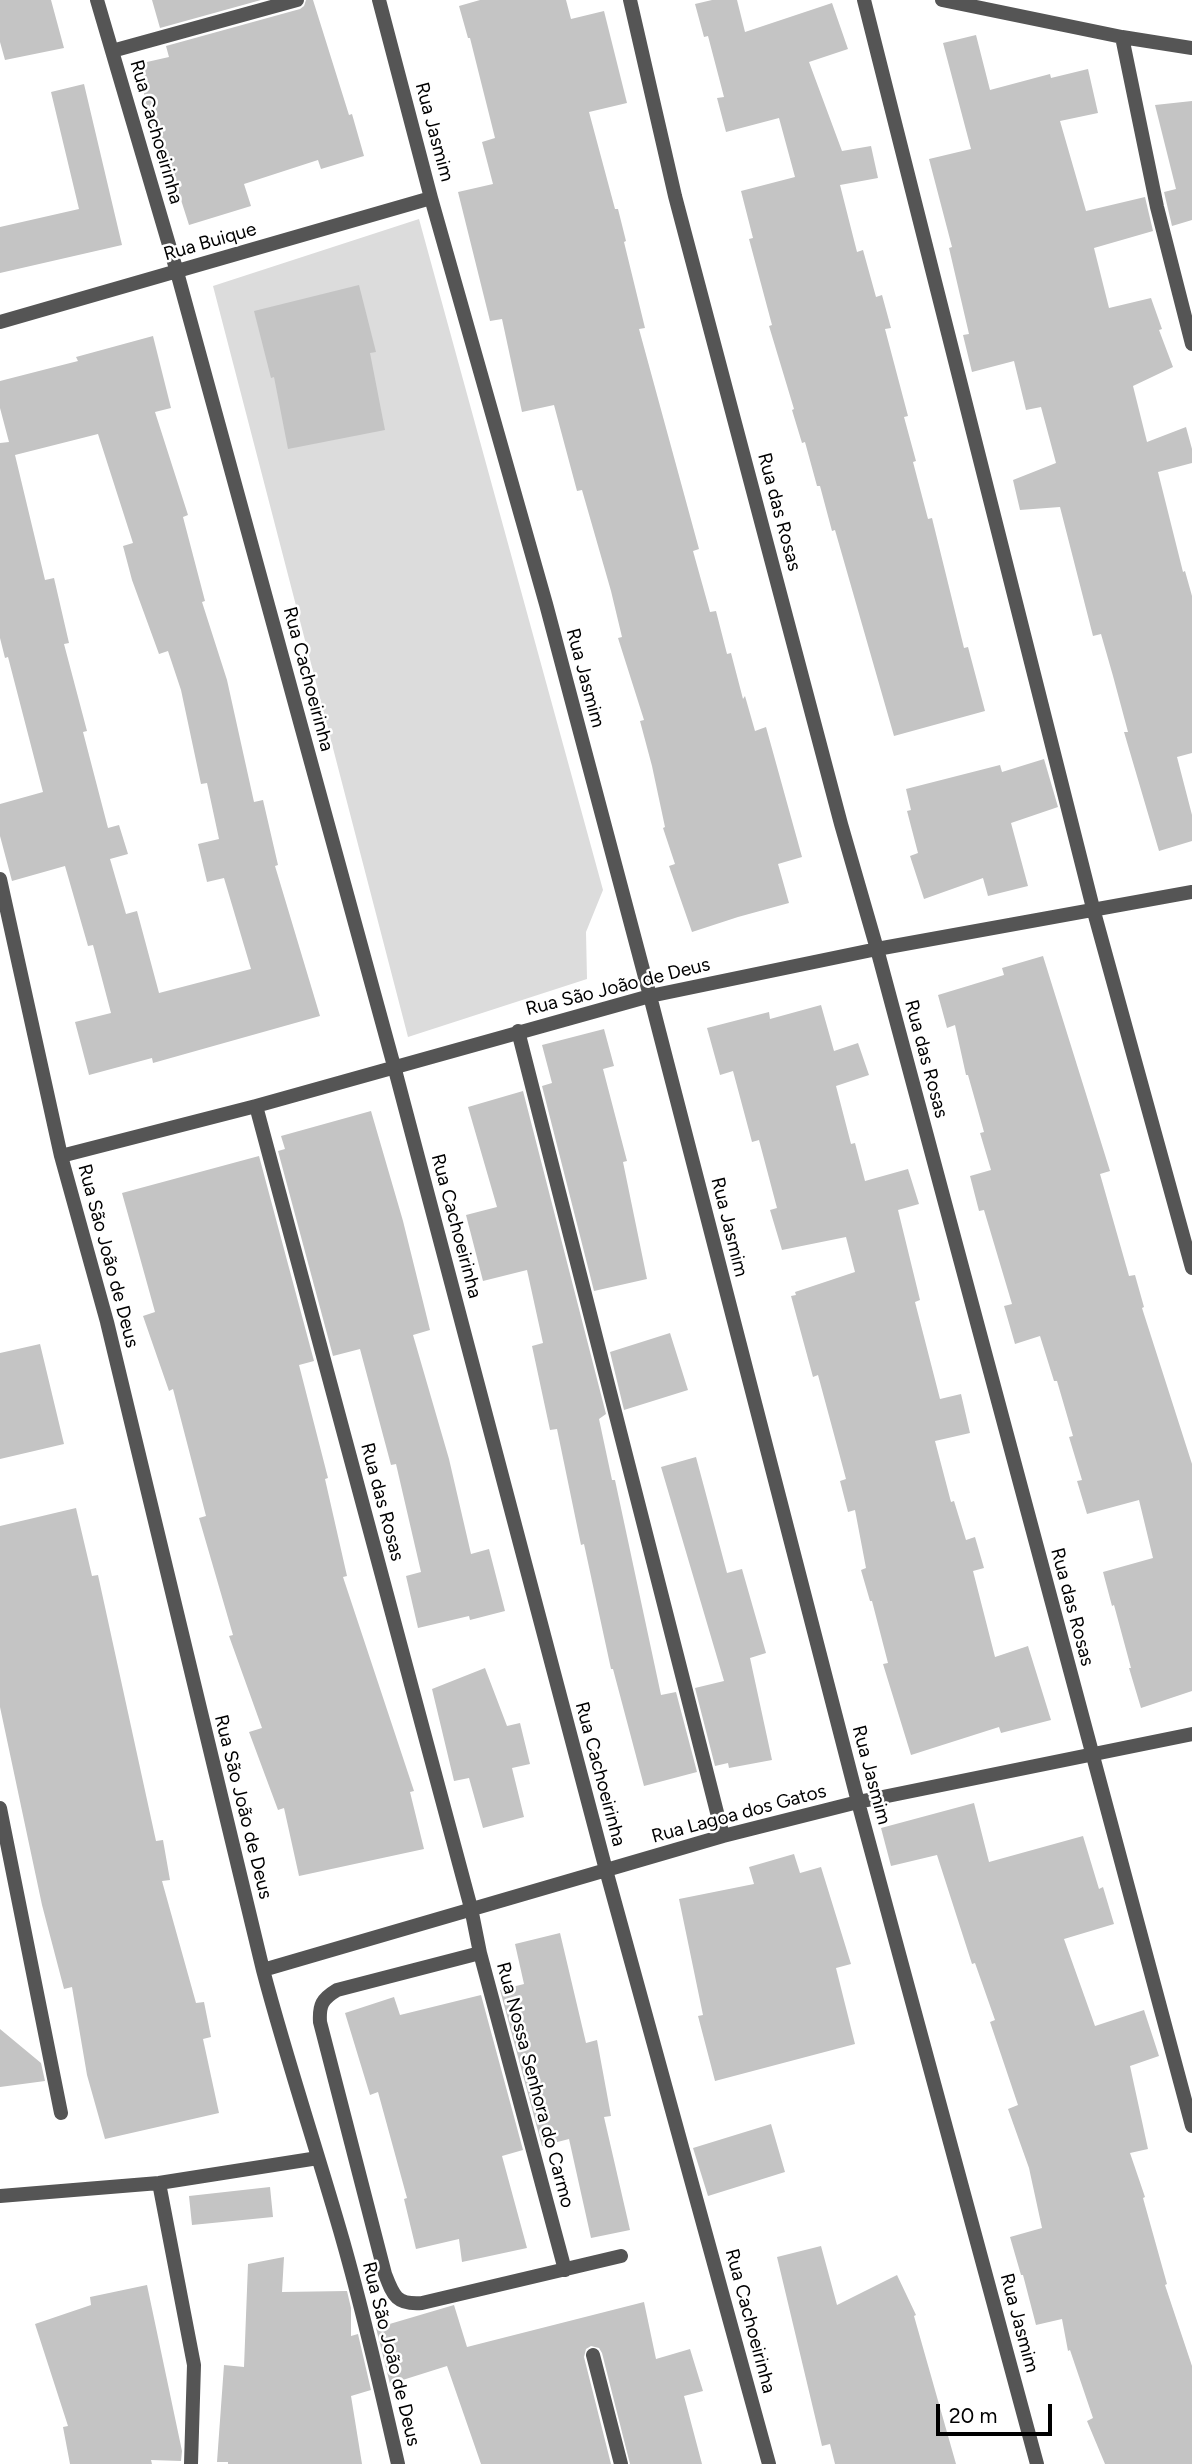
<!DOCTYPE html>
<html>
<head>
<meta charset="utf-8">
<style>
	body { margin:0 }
	#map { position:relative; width:1192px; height:2464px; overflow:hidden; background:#fff; font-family:Figtree,sans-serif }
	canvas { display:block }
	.scale { position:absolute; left:936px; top:2404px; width:116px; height:32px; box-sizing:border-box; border:4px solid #000; border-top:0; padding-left:9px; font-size:21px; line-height:24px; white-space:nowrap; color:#000; -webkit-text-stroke:5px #fff; paint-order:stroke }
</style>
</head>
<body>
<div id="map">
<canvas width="1192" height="2464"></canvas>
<div class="scale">20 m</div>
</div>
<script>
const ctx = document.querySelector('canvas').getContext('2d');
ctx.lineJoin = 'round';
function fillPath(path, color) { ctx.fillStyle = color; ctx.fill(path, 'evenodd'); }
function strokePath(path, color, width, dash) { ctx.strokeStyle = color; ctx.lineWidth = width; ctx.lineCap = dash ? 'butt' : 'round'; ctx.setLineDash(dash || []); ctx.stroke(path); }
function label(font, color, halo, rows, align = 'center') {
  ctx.font = font + ' Figtree,sans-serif'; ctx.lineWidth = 5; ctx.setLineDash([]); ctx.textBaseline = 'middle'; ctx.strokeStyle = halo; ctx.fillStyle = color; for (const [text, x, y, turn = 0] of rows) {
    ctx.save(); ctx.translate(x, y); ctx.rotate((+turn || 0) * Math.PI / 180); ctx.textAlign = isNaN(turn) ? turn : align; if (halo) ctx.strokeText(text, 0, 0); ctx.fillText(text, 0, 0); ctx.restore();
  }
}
const green = new Path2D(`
	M419 219 603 890 586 932 587 979 408 1037 213 286Z`);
const building = new Path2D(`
	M0 0H51L64 48 5 60 0 42Z
	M152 0H261L160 28Z
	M306 0H313L349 115 352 114 364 156 321 169 318 160 244 184 251 206 189 225 159 131 152 132 138 64 169 57 166 46 300 9 304 6Z
	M480 0H566L571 19 604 11 627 103 589 112 615 209H618L626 241 624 242 645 328 639 329 699 549 693 551 710 612 716 611 727 654 731 653 743 699 745 696 755 731 766 727 802 857 778 864 789 903 738 917 692 932 669 866 675 864 663 828 665 827 652 766 640 721 644 720 618 638 622 637 611 591 582 490 577 491 554 405 522 412 502 319 490 321 458 192 493 184 482 142 495 138 470 38H468L459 6Z
	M712 0H737L745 32 832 3 848 49 809 62 842 151 871 146 878 178 840 185 857 252 863 250 876 297 882 295 891 328 885 329 908 416 904 417 916 461 913 462 928 519 932 518 964 648 968 647 985 711 894 736 835 530 832 531 820 486H817L805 442 802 443 792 410 794 409 769 326 772 325 749 239 753 238 741 191 795 177 779 118 726 132 717 98 724 97 708 36 704 37 695 4Z
	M976 35 990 90 1050 74 1051 78 1088 69 1098 113 1060 121 1086 211 1145 197 1153 231 1094 248 1109 308 1151 298 1162 329 1159 330 1173 367 1133 386 1147 442 1186 427 1192 449V463L1158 472 1183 572 1185 571 1192 596V753L1177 757 1192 815V841L1159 851 1124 732H1128L1113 676 1101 634 1093 636 1060 507 1020 510 1013 480 1056 463 1041 407 1026 410 1014 361 972 372 963 335 969 334 949 248 952 247 929 159 971 149 943 43Z
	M84 84 122 245 0 273V227L79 209 51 92Z
	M1192 101V220L1172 226 1164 192 1176 189 1155 105Z
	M359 285 376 352 370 353 385 430 288 449 274 377 271 378 254 311Z
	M153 336 171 408 155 412 188 515 183 517 205 601 202 602 227 680 254 802 263 800 278 865 275 866 320 1016 153 1063 152 1058 89 1075 75 1022 111 1013 93 945 88 946 65 866 12 881 0 836V804L43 792 8 657 5 658 0 638V443L9 442 0 408V381L78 361 76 357ZM98 434 133 543 123 546 132 580 159 654 168 651 181 690 201 784 207 783 219 839 198 844 207 882 224 878 251 969 159 993 137 911 126 914 110 859 128 854 119 825 108 828 83 732 87 731 64 644 69 643 54 578 45 580 15 455Z
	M1044 759 1058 807 1011 823 1028 886 988 896 983 878 924 899 910 856 918 853 907 811 911 810 906 789 1000 765 1002 772Z
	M1043 956 1110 1171 1100 1174 1129 1276 1135 1275 1144 1307 1142 1308 1192 1464V1691L1141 1708 1129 1668H1131L1114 1605 1112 1606 1103 1572 1153 1558 1139 1500 1087 1514 1077 1481 1082 1480 1069 1437 1073 1436 1057 1381H1054L1040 1336 1015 1344 1004 1306 1012 1304 984 1210 979 1211 970 1176 991 1170 980 1133 984 1132 968 1075H966L955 1025 947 1028 938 995 1004 975 1002 968Z
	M821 1005 834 1051 858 1043 869 1075 836 1086 851 1144 855 1143 865 1181 908 1169 919 1204 898 1210 920 1300 915 1302 940 1399 961 1394 970 1433 935 1441 951 1502 954 1501 966 1540 975 1537 984 1568 973 1571 995 1657 1028 1646 1051 1720 1001 1733 999 1727 911 1755 883 1664 888 1663 872 1601H870L861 1570 866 1568 855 1510 848 1512 840 1481 846 1479 818 1375 813 1377 791 1296 796 1295 795 1292 855 1272 846 1237 782 1250 770 1210 777 1208 759 1140 752 1142 733 1071 720 1075 707 1028 769 1012 770 1019Z
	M604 1029 614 1066 603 1069 627 1161 623 1162 647 1279 594 1291 542 1086 552 1083 542 1045Z
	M523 1091 606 1414 599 1419 612 1480H615L661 1695 676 1692 697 1772 644 1786 613 1669H611L584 1544 581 1545 557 1429 550 1430 532 1346 543 1343 527 1270 483 1281 466 1215 497 1207 468 1107Z
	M371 1111 403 1221 430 1330 413 1335 449 1459 471 1554 489 1549 505 1611 470 1620 469 1616 418 1628 406 1576 421 1572 396 1464 391 1465 360 1349 333 1356 278 1151 285 1149 281 1136Z
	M259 1156 314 1361 299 1365 328 1478 325 1479 347 1576 343 1577 414 1791 410 1792 424 1849 299 1876 284 1808 278 1810 249 1732 262 1728 229 1636 233 1635 199 1518 206 1516 173 1389 169 1391 143 1316 155 1312 122 1193Z
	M670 1333 688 1390 624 1410 610 1352Z
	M40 1344 64 1444 0 1459V1353Z
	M696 1457 727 1573 742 1569 766 1653 750 1658 772 1760 729 1768 728 1763 715 1766 695 1688 724 1681 661 1467Z
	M76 1508 92 1576 98 1575 156 1841 163 1840 170 1880 162 1881 196 2003 204 2002 211 2037 203 2039 219 2113 105 2139 87 2075 72 1987 64 1989 42 1905 0 1707V1526Z
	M485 1668 507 1726 520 1723 530 1764 512 1768 524 1817 483 1828 469 1778 454 1781 432 1689Z
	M974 1803 989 1862 1083 1836 1099 1889 1103 1887 1114 1924 1064 1939 1095 2026 1144 2010 1159 2056 1130 2066 1148 2149 1130 2153 1145 2197 1143 2198 1167 2284 1165 2285 1192 2366V2464H1105L1087 2421 1093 2418 1070 2350 1068 2351 1062 2319 1036 2325 1023 2275H1021L1010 2237 1042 2228 1029 2168 1008 2109 1018 2105 990 2022 995 2020 975 1963 972 1964 937 1855 891 1866 881 1828Z
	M794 1854 800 1873 821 1867 851 1964 836 1968 855 2044 715 2081 698 2016 703 2015 679 1899 754 1884 749 1867Z
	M560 1933 586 2043 597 2040 611 2116 604 2117 630 2230 591 2238 569 2139 542 2146 500 1990 524 1984 515 1944Z
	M481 1995 523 2150 502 2156 527 2248 462 2262 459 2239 416 2249 404 2199 407 2198 378 2092 370 2095 345 2013 394 1997 400 2015Z
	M0 2029 41 2063 45 2081 0 2087Z
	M771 2124 785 2172 708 2196 693 2148Z
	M270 2187 273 2217 192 2225 189 2196Z
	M821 2246 837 2305 897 2275 916 2315 914 2316 956 2464H835L830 2444 822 2446 777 2257Z
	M284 2257 282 2292 347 2291 351 2308V2336L358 2334 371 2390 351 2396 362 2464H228V2462H217L224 2365 244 2367 248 2264Z
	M147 2285 182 2451 181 2461 151 2460 152 2464H70L63 2427 68 2426 35 2324 91 2305 90 2297Z
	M644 2302 656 2359 690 2349 703 2391 684 2396 702 2464H630L602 2353 599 2348 591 2346 586 2349 584 2357 611 2464H481L447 2366 390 2384 376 2328 454 2305 467 2347Z`);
const street = new Path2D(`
	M97 0 177 272 394 1066 606 1870 769 2464
	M379 0 431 198 546 604 650 996 858 1802 1037 2464
	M630 0 675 196 841 824 877 949 1192 2126
	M864 0 1094 912 1192 1268
	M942 0 1122 37 1192 48
	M1122 37 1157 207 1192 344
	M112 51 297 0
	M0 322 431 198
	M0 879 61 1156 107 1322 263 1970C287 2061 317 2150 343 2241 364 2315 381 2389 398 2464
	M518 1031 723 1836
	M256 1106 471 1908 480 1953 565 2270
	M61 1156 256 1106 650 996 877 949 1192 892
	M0 1808 61 2113
	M480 1953 337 1990C322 1999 319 2005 320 2022L385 2274C393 2295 396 2305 422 2303L621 2256
	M263 1970 723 1836 858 1802 1192 1734
	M159 2183 194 2365 191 2464
	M0 2196 159 2183 318 2158
	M593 2355 621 2464`);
const streetNames = [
	["Rua Cachoeirinha",156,132,74],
	["Rua Jasmim",434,132,75],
	["Rua Buique",210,242,-16],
	["Rua das Rosas",779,512,75],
	["Rua Jasmim",585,678,75],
	["Rua Cachoeirinha",308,679,75],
	["Rua São João de Deus",618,987,-14],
	["Rua das Rosas",926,1059,75],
	["Rua Cachoeirinha",456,1226,75],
	["Rua Jasmim",729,1227,76],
	["Rua São João de Deus",108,1256,75],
	["Rua das Rosas",382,1502,75],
	["Rua das Rosas",1072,1607,75],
	["Rua Cachoeirinha",600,1774,75],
	["Rua Jasmim",871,1775,75],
	["Rua São João de Deus",243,1807,76],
	["Rua Lagoa dos Gatos",739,1814,-15],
	["Rua Nossa Senhora do Carmo",535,2085,75],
	["Rua Cachoeirinha",750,2321,75],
	["Rua Jasmim",1019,2323,75],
	["Rua São João de Deus",391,2354,76]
];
fillPath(green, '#dcdcdc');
fillPath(building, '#c4c4c4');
strokePath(street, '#555', 14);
label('19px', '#000', '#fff', streetNames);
</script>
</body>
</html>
